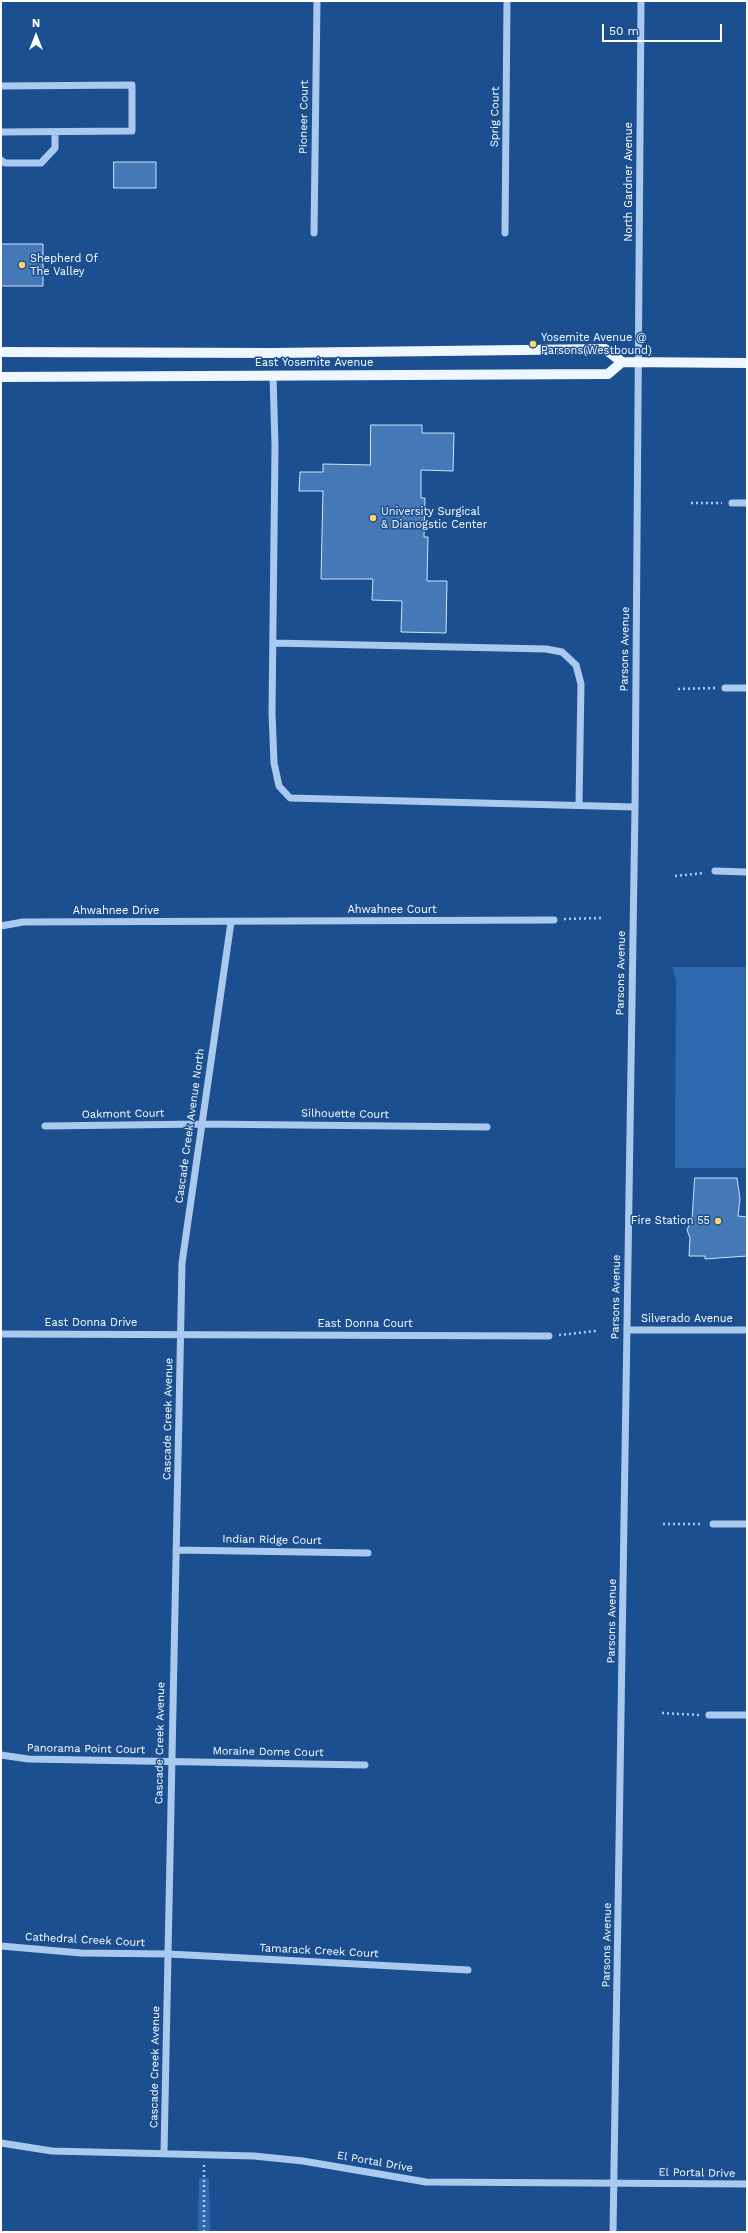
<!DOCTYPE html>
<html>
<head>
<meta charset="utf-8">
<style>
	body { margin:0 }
	#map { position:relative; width:748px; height:2233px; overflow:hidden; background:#1b4f8f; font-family:"Work Sans",sans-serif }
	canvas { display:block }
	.frame { position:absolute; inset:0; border:2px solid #fff; pointer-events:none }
	.north { position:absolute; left:16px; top:16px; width:40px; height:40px; -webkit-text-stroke:3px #1b4f8f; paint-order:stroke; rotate:0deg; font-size:11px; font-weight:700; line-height:16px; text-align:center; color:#fff }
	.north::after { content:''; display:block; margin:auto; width:14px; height:18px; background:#fff; clip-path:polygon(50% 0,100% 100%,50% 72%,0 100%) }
	.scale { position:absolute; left:602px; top:24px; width:120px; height:18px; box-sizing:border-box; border:2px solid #fff; border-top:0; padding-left:5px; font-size:12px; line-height:14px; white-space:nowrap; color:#fff; -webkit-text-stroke:3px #1b4f8f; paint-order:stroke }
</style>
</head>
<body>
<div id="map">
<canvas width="748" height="2233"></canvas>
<div class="frame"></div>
<div class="north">N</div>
<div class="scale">50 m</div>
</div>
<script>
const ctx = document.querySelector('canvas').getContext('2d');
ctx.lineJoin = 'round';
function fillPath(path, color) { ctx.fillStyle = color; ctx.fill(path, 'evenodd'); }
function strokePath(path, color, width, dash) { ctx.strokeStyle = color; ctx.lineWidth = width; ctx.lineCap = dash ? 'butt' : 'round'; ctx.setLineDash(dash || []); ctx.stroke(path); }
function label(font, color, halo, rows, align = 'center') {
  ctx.font = font + ' "Work Sans",sans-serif'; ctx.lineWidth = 3; ctx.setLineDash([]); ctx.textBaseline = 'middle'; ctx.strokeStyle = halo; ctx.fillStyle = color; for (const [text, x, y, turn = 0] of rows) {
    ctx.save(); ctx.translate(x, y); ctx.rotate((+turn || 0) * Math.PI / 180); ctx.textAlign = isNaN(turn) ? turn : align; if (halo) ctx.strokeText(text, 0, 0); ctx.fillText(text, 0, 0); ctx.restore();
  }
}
const green = new Path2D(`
	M672 967H747V1168H675L676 980Z
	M199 2178H209L210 2232H198Z`);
const building = new Path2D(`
	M114 162H156V188H114Z
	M1 244H43V286H1Z
	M371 425H422V433H454L453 471 421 470V498H425L424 537H428L427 581H447L446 633 401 632 402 601 372 600 373 579H321L323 491H299L300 472H323V464L370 465Z
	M695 1178H737L740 1199 738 1216 747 1217V1256L705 1259V1256H689L690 1238 687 1230 692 1218Z`);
const path = new Path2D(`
	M691 503H722
	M678 689 715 688
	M675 876 705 873
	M564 919 602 918
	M559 1335 596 1331
	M663 1524H703
	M662 1713 699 1715
	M204 2232V2165`);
const minor = new Path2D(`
	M1 86 132 85V131L1 132
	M1 160 5 163H41L55 148V132
	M314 233 317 1
	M505 233 507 1
	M273 375 275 446 272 714 274 763 279 786 290 798 635 807
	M732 503H747
	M273 643 546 649 562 652 576 665 581 684 579 804
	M725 688H747
	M715 871 747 872
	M1 926 23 922 554 920
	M45 1126 202 1124 487 1127
	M627 1330H747
	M1 1334 549 1336
	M713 1524H747
	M176 1550 368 1553
	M709 1715H747
	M1 1755 28 1759 365 1765
	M1 1946 81 1953 169 1954 468 1970
	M1 2143 52 2151 254 2156 303 2161 426 2182 747 2184
	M164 2152 182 1263 231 922
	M613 2232 635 807 641 1`);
const major = new Path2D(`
	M1 352 272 353 605 349 622 362 747 363
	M1 377 608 374 622 362`);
const markers = [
	[22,265,4,"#ffd166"],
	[533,344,4,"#ffd166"],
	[373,518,4,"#ffd166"],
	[718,1221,4,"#ffd166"]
];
const streetNames = [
	["Pioneer Court",304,117,-89],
	["Sprig Court",495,117,-89],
	["North Gardner Avenue",629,182,-90],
	["East Yosemite Avenue",314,363],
	["Parsons Avenue",625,649,-89],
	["Ahwahnee Court",392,910],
	["Ahwahnee Drive",116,911],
	["Parsons Avenue",621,973,-89],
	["Oakmont Court",123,1114,-1],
	["Silhouette Court",345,1114,1],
	["Cascade Creek Avenue North",190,1126,-82],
	["Parsons Avenue",616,1297,-89],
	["Silverado Avenue",687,1319],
	["East Donna Drive",91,1323],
	["East Donna Court",365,1324],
	["Cascade Creek Avenue",168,1419,-89],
	["Indian Ridge Court",272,1540,1],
	["Parsons Avenue",612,1621,-89],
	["Cascade Creek Avenue",160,1743,-89],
	["Panorama Point Court",86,1749,1],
	["Moraine Dome Court",268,1752,1],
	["Cathedral Creek Court",85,1940,3],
	["Parsons Avenue",607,1945,-89],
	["Tamarack Creek Court",319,1951,3],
	["Cascade Creek Avenue",155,2067,-89],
	["El Portal Drive",375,2162,10],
	["El Portal Drive",697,2173,1]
];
const poiNames = [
	["Shepherd Of",30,259],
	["The Valley",30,272],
	["Yosemite Avenue @",541,338],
	["Parsons(Westbound)",541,351],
	["University Surgical",381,512],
	["& Dianogstic Center",381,525],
	["Fire Station 55",710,1221,"right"]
];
fillPath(green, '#2e69ad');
fillPath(building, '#4478b7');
strokePath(building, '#cfe3fa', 1);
strokePath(path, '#a9c9ee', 2.5, [2, 3]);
strokePath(minor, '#a9c9ee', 7);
strokePath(major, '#f0f6ff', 10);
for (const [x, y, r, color] of markers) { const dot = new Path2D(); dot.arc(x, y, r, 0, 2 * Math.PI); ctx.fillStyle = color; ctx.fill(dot); strokePath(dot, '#1b4f8f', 1.5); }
label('11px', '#fff', '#1b4f8f', streetNames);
label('11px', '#fff', '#1b4f8f', poiNames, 'left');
</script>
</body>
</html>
